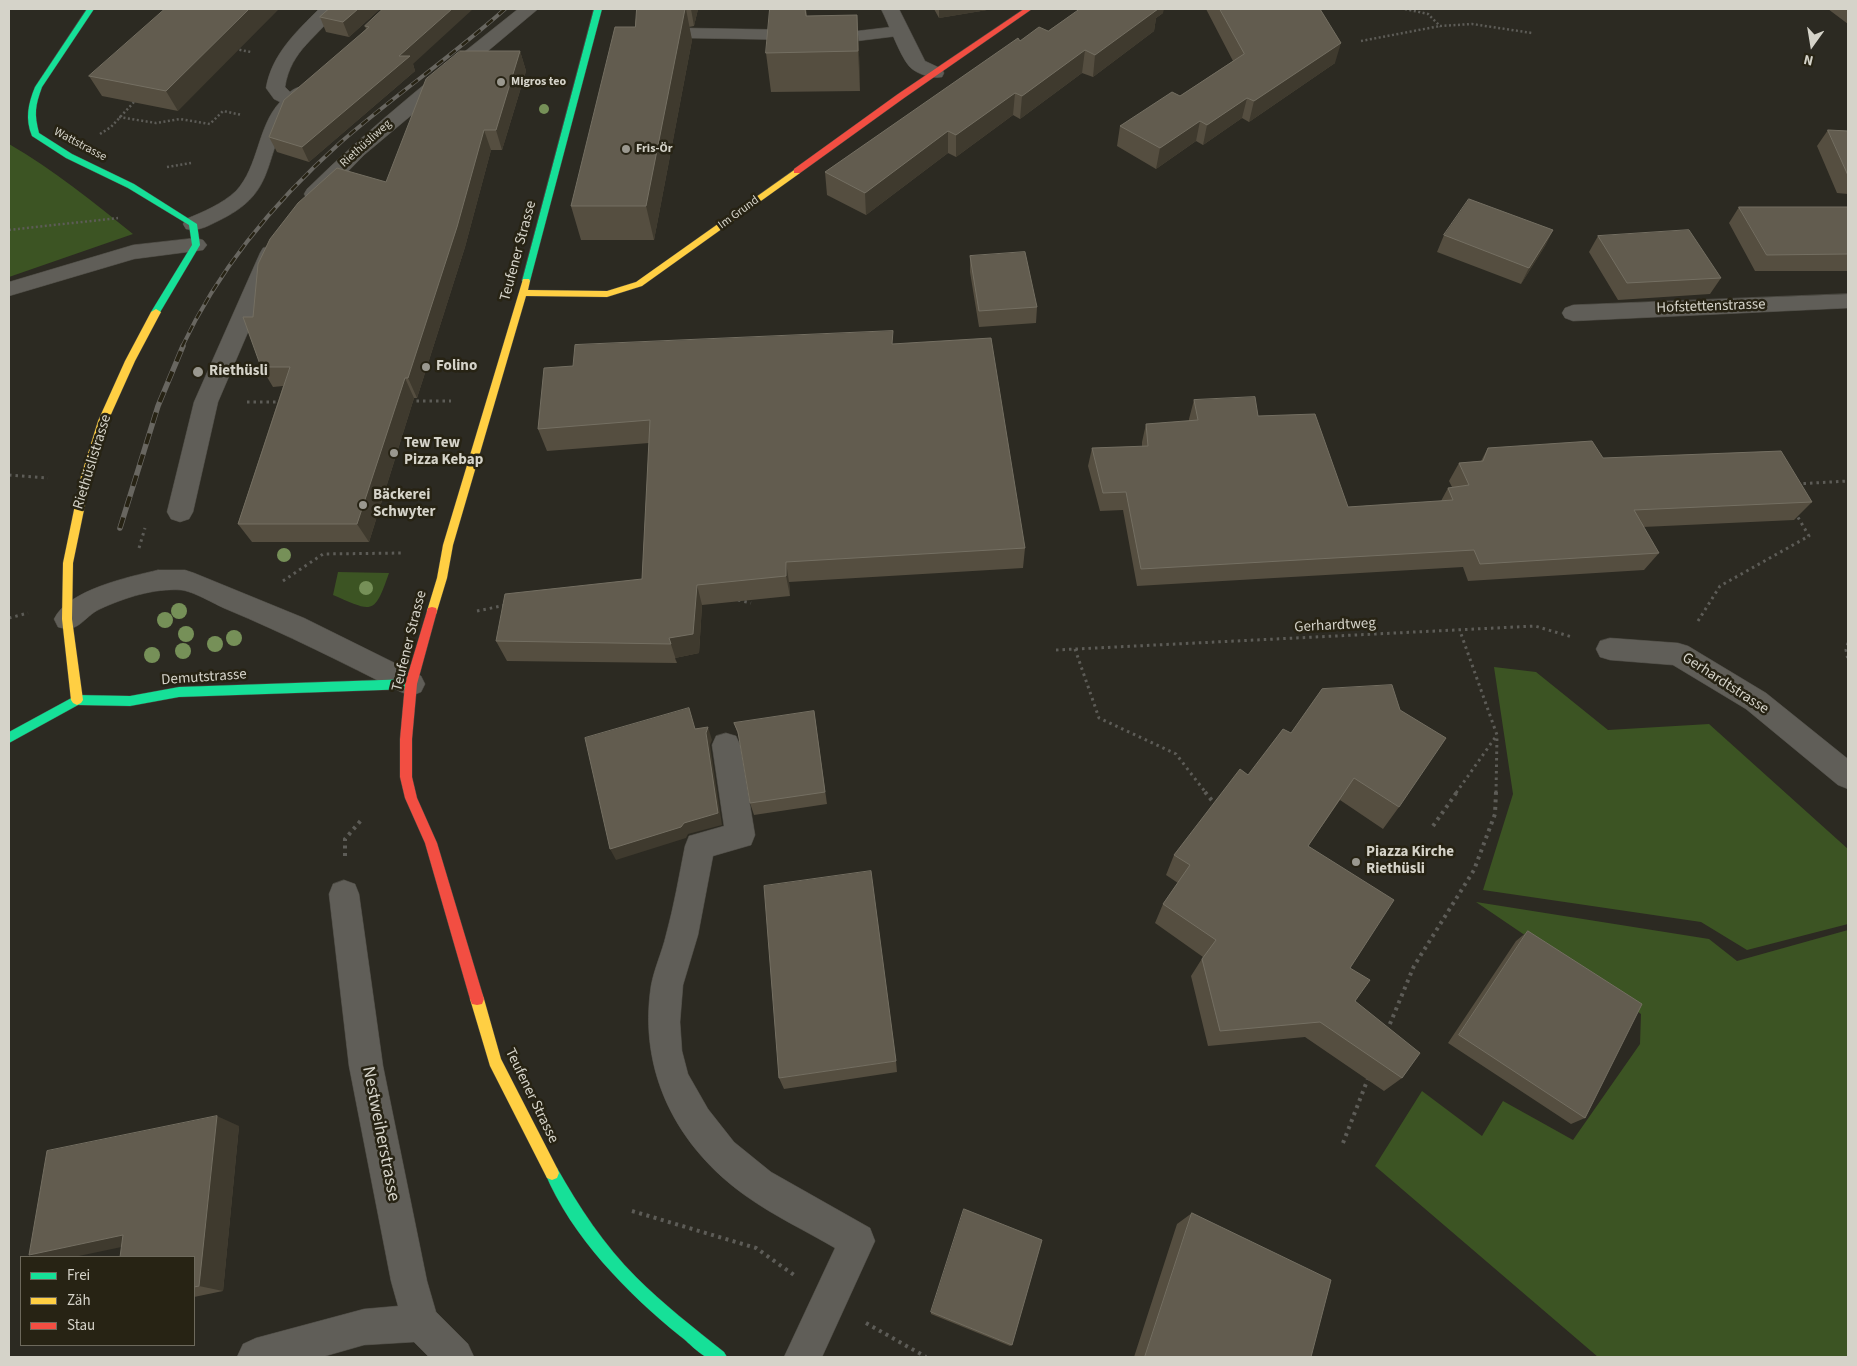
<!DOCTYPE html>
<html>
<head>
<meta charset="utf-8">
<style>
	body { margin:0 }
	#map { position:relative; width:1857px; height:1366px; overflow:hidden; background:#2c2a22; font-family:"Source Sans 3",sans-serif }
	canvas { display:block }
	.frame { position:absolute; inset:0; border:10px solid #d5d3c9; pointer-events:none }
	.legend { position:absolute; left:20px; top:1256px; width:175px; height:90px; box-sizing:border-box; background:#272314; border:1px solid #6d695c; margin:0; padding:6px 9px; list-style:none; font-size:15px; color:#d5d3c9 }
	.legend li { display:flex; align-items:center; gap:10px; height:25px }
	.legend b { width:25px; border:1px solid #6d695c }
	.north { position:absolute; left:1787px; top:20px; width:50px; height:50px; -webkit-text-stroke:4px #272314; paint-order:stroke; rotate:193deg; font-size:14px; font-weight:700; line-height:20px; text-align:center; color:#d5d3c9 }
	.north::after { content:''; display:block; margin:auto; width:18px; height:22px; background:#d5d3c9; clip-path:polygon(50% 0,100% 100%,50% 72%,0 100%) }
</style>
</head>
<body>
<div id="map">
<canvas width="1857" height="1366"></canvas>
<div class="frame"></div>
<ul class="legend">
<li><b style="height:6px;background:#16e098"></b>Frei</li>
<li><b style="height:6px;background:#ffcf43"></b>Zäh</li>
<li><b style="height:6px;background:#f24e42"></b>Stau</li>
</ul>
<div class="north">N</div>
</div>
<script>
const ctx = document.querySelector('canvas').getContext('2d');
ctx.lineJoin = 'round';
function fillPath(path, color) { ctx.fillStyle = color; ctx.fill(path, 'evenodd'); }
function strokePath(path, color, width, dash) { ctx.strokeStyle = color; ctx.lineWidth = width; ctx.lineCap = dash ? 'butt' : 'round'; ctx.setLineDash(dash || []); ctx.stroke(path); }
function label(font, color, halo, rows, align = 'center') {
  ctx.font = font + ' "Source Sans 3",sans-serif'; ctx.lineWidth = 5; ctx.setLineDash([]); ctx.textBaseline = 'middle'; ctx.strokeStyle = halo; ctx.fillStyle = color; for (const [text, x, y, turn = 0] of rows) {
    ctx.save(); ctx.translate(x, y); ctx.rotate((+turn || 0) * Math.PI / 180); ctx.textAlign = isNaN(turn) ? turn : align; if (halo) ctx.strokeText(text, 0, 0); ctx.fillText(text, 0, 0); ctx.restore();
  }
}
const green = new Path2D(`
	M9 144C54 170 93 202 133 234L9 277Z
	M338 572 389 573C374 616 373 612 333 595Z
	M1494 667 1536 672 1608 730 1709 724 1848 849V924L1747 950 1701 922 1483 890 1513 794Z
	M1476 902 1709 939 1737 961 1848 930V1357H1598L1375 1166 1422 1091 1482 1136 1503 1101 1573 1140 1640 1044 1641 1014Z`);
const pathFar2 = new Path2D(`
	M1405 9 1428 14 1440 26 1472 24 1532 33
	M1361 41 1440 26
	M235 49 251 52
	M119 117 156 123 180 119 210 124 223 111 242 115
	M100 134 111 127 134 102
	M167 167 191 163
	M9 230 118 218`);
const pathFar1 = new Path2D(`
	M410 401H451
	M247 402H281
	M9 475 48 478
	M1797 484 1848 481
	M139 548 145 528
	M283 581 323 554 403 553
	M738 600 751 603
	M477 611 506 605
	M9 618 28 613
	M1698 621 1720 586 1809 536 1796 514
	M1848 643 1846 650 1848 660
	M1075 649 1099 718 1176 754 1206 793
	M1056 650 1535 626 1572 637
	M1456 793 1497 735 1460 631
	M1496 793 1497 735`);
const path = new Path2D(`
	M1205 792 1214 803
	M1433 826 1457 792
	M345 856V839L363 818
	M1387 1031 1414 966 1474 870 1495 814 1496 792
	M1343 1143 1369 1076
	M632 1211 756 1248 794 1275
	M866 1323 926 1357`);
const lane = new Path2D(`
	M319 9H338C318 38 291 49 285 87L290 92C296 87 300 86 308 88L310 92C304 102 293 107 287 118 263 164 275 194 218 221 208 226 198 232 186 229L183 224 186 219C203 212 222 204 236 191 259 166 257 127 280 102L274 99 266 88C272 54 296 32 319 9Z
	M900 26 906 27 909 31 906 35 857 41 686 38 680 37 677 33 680 29 686 28 857 31Z
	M196 238 203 240 207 245 203 250 134 259 9 296V282L133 245Z
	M158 570H185L194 573 304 618 421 676 425 684 421 692 411 696 401 692C343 663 286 634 226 609 214 604 193 591 181 590 154 588 124 598 100 609 83 617 79 634 58 627L54 619C68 590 128 577 158 570Z
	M726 733 736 736 740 745 755 835 751 845 713 856 698 935 683 985 680 1022 682 1051 688 1074 708 1109 734 1142 771 1172 870 1228 875 1241 822 1357H784L835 1248C806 1231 774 1216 746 1196 677 1147 638 1072 651 986 654 969 662 952 666 935 674 906 679 876 685 846L689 836 724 826 712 745 716 736Z`);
const street = new Path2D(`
	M518 9H538L364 155 321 199 314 200 307 199 304 194 307 189C373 124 445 67 518 9Z
	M881 9H899L925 61 942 69 944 73 942 77C932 79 916 74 909 66 899 54 889 24 881 9Z
	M271 246 279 248 282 253 218 402 193 512 189 519 180 522 171 519 167 512 194 402 260 253 263 248Z
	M1848 294V308L1573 321 1565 318 1562 313 1565 308 1573 305Z
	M1610 638 1678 643 1688 646 1766 693 1848 759V789L1838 785 1746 709 1673 665 1610 660 1600 657 1596 649 1600 641Z
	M344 880 355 884 359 894 383 1066 427 1281 436 1312 468 1344 474 1357H429L414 1342 364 1345 322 1357H237L243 1344 256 1338 364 1309 398 1306 391 1281 349 1066 329 894 333 884Z`);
const fast = new Path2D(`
	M87 9H94L42 87C35 106 34 114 39 133L72 154 134 184 197 224 200 245 159 314 156 315 151 312 192 245 189 225 128 188 66 158 32 136C25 119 28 104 35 87Z
	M594 9H602L530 281 526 284 522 281Z
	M411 679 415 681 417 684 415 687 411 689 179 697 130 706 78 705 9 743V732L77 695 130 696 179 687Z
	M552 1166 557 1168C579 1207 604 1245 636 1277 663 1304 694 1328 724 1352L727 1357C721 1357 713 1359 707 1357 700 1355 687 1341 680 1336 628 1294 571 1236 545 1173L547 1168Z`);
const slow = new Path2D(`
	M797 168 800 169V173L642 286 607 297 526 296 453 545 447 578 437 611 436 614H428L427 611 437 578 443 545 523 279H529L530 281 528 290 607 291 636 282Z
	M156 309 161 312 135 361 108 421 91 476 73 563 72 619 83 700 81 703 77 705 73 703 71 700 62 619 63 563 81 476 98 421 125 361 151 312Z
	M477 993 482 994 484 999 501 1059 557 1168 559 1173 557 1178 552 1180 547 1178 490 1066 470 999 472 994Z`);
const jam = new Path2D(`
	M1024 9H1032L904 98 800 173H794V169L898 94Z
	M432 607 436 608 437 611 417 684 412 739V777L417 798 437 843 484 999 482 1004 477 1005 472 1004 470 999 425 843 405 798 400 777V739L405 684 427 611 428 608Z`);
const railFar1 = new Path2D(`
	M182 347C219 268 276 200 341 142 394 96 452 56 505 9`);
const rail = new Path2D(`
	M120 528 158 406 183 346`);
const trees = [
	[552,82,5],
	[544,109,5],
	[284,555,7],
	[366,588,7],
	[179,611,8],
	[165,620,8],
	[186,634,8],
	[234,638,8],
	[215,644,8],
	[183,651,8],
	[152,655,8]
];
const wall = new Path2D(`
	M165 9 178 111 102 96 89 76Z
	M380 9 349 37 326 32 320 17Z
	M383 9 413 64 415 71 309 162 277 152 269 137 366 29 365 26Z
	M637 9H698L694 26 689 27 692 40 654 240H581L571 206 635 27Z
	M770 9H806L807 16 857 15 859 54 860 91 771 92 766 53Z
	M934 9H987V10L939 18Z
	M1206 9H1320L1335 63 1249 122 1242 118 1203 145 1196 141 1156 169 1117 146 1120 126 1180 96 1233 61Z
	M1828 9H1848V24Z
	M1163 13 1156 18 1154 31 1093 77 1082 73 1020 119 1013 115 956 157 948 153 866 215 827 195 825 172 1020 41 1048 31Z
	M520 51 526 71 502 150H491L465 247 417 398H414L369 542H252L238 524 283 386 273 387 261 367 253 317Z
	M1828 130 1848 131V194L1837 193 1817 146Z
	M1739 207H1848V271H1755L1729 223Z
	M1553 230 1545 246 1521 284 1437 252 1444 235Z
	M1598 236 1721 278 1710 294 1618 300 1589 252Z
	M970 256 1037 307 1036 323 979 327 970 272Z
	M893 344 1025 548 1023 568 789 582 790 596 702 605 699 653 675 658 677 663 507 661 496 641 642 579 649 443 547 451 538 429Z
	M1194 400 1258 416 1348 507 1441 501 1448 488 1452 487 1449 481 1459 463 1481 461 1488 448 1603 458 1812 502 1794 520 1643 527 1659 553 1644 570 1468 581 1463 567 1137 586 1123 510 1100 511 1088 466 1092 448 1142 447V442L1146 424 1189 421V419Z
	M814 711 827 804 754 815 750 803 740 740 734 723Z
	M1291 733 1399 807 1383 829 1340 800 1308 846 1350 968 1355 1001 1402 1078 1384 1091 1305 1037 1208 1046 1191 976 1203 957 1155 923 1163 904 1178 883 1166 875 1174 855 1248 775Z
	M1528 931 1585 1118 1571 1124 1448 1043 1516 941Z
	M896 1061 897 1072 784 1089 779 1078Z
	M239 1126 223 1291 194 1297V1257Z
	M1192 1213 1311 1357H1134L1177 1224Z
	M931 1312 1012 1345 1010 1346 931 1314Z`);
const shadedWall = new Path2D(`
	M249 9H279L178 111 166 91Z
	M358 9H380L349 37 343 22Z
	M452 9H473L413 64 415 71 309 162 302 147 399 56Z
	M685 9H686L692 40 654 240 646 206Z
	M691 9H698L694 26Z
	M939 9H987V10L939 18Z
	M1147 9H1164L1163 13 1156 18 1154 31 1093 77 1095 55Z
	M857 15 859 54 860 91 858 51Z
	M1341 43 1335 63 1249 122 1254 101Z
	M1085 50 1082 73 1020 119 1022 96Z
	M520 51 526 71 502 150 496 130Z
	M1015 93 1013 115 956 157V135Z
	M1247 98 1242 118 1203 145 1207 125Z
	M1200 121 1196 141 1156 169 1160 148Z
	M484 130 491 150 465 247 417 398 408 378Z
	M948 131V153L866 215 865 193Z
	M1553 230 1545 246 1521 284 1529 268Z
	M405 378 414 398 369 542 357 524Z
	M786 562 789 582 790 596 786 576Z
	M697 585 702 605 699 653 675 658 677 663 669 638Z
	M708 727 712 740 710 745 722 825 688 834 686 838 616 860 610 849 706 733Z
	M217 1116 239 1126 223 1291 199 1286Z
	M123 1235 150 1241 74 1257H41L29 1255Z`);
const building = new Path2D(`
	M165 9H249L166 91 89 76Z
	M329 9H358L343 22 320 17Z
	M383 9H452L399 56H410L302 147 269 137 284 100 369 27 365 26Z
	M637 9H685L646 206H571L615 27H635Z
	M770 9H805L806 16 857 15 858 51 766 53Z
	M1080 9H1158L1095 55 1085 50 1022 96 1015 93 956 135 948 131 865 193 825 172 1018 38 1020 41 1039 27 1048 31Z
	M1220 9H1320L1341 43 1254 101 1247 98 1207 125 1200 121 1160 148 1120 126 1172 92 1180 96 1244 54Z
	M460 51H520L496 130H484L457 227 408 378H405L357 524H238L290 367H261L243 317H253L258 264 270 239 298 203 337 168 386 182 426 79Z
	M1828 130 1848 131V175Z
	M1469 199 1553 230 1529 268 1444 235Z
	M1739 207H1848V254L1767 255Z
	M1689 230 1721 278 1627 283 1598 236Z
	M1025 252 1037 307 979 311 970 256Z
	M893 331 892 344 991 338 1025 548 786 562V576L697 585 693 634 669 638 671 644 496 641 505 594 642 579 650 420 538 429 544 368 573 366 575 345Z
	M1255 397 1258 416 1315 414 1348 507 1453 500 1448 488 1469 485 1459 463 1483 461 1488 448 1592 441 1603 458 1781 451 1812 502 1634 510 1659 553 1480 564 1474 550 1141 569 1126 492 1103 493 1092 448 1148 446 1146 424 1198 420 1194 400Z
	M1392 685 1400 710 1446 738 1399 807 1354 778 1308 846 1394 900 1350 968 1370 980 1355 1001 1420 1053 1402 1078 1320 1022 1220 1031 1202 959 1216 940 1163 904 1190 865 1174 855 1240 769 1248 775 1283 729 1291 733 1322 689Z
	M689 708 695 729 708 727 706 733 718 813 684 823 681 827 610 849 585 738Z
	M814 711 825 792 750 803 738 732 734 723Z
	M871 871 896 1061 779 1078 764 886Z
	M1528 931 1642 1004 1585 1118 1459 1035Z
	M217 1116 199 1286 194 1287V1257H120L123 1235 29 1255 47 1151Z
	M964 1209 1042 1240 1012 1345 931 1312Z
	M1192 1213 1331 1280 1311 1357H1145Z`);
const markers = [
	[501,82,5,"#9a988f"],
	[626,149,5,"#9a988f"],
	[426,367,5,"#9a988f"],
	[198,372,6,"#9a988f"],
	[394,453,5,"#9a988f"],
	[363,505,5,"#9a988f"],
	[1356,862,5,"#9a988f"]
];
const farPoinames = [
	["Migros teo",511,82],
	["Fris-Ör",636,149]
];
const farStreetnames = [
	["Riethüsliweg",366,144,-42],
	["Wattstrasse",80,145,28],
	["Im Grund",739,213,-36]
];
const streetNames = [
	["Teufener Strasse",519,251,-75],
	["Hofstettenstrasse",1711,307,-2],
	["Riethüslistrasse",93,462,-73],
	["Gerhardtweg",1335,626,-3],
	["Teufener Strasse",410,641,-76],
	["Demutstrasse",204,678,-4],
	["Gerhardtstrasse",1725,684,33],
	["Teufener Strasse",531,1096,64]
];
const poiNames = [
	["Folino",436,367],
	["Riethüsli",209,372],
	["Tew Tew",404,444],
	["Pizza Kebap",404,461],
	["Bäckerei",373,496],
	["Schwyter",373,513],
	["Piazza Kirche",1366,853],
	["Riethüsli",1366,870]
];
const nearStreetnames = [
	["Nestweiherstrasse",380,1134,79]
];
fillPath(green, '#3c5423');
strokePath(lane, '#4a4841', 1);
strokePath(street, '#4a4841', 1);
strokePath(fast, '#4a4841', 1);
strokePath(slow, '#4a4841', 1);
strokePath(jam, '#4a4841', 1);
strokePath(pathFar2, '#5d5c57', 2.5, [2, 2.5]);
strokePath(pathFar1, '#5d5c57', 3, [2.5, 4]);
strokePath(path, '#5d5c57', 4, [3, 4.5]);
fillPath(lane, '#605e58');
fillPath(street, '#605e58');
fillPath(fast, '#16e098');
fillPath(slow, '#ffcf43');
fillPath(jam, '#f24e42');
strokePath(railFar1, '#686660', 4);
strokePath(rail, '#686660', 5.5);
strokePath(railFar1, '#272314', 2.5, [8]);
strokePath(rail, '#272314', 4, [11]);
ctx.fillStyle = '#769058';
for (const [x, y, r] of trees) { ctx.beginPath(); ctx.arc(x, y, r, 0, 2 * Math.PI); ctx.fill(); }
fillPath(wall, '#554e40');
fillPath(shadedWall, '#3f3a2e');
fillPath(building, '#625c4f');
strokePath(building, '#746f62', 1);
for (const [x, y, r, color] of markers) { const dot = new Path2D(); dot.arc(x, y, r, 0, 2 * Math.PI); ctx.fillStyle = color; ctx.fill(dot); strokePath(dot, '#272314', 2); }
label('bold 12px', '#d5d3c9', '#272314', farPoinames, 'left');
label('12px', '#d5d3c9', '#272314', farStreetnames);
label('15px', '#d5d3c9', '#272314', streetNames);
label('bold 15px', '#d5d3c9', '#272314', poiNames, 'left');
label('18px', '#d5d3c9', '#272314', nearStreetnames);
</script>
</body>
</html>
